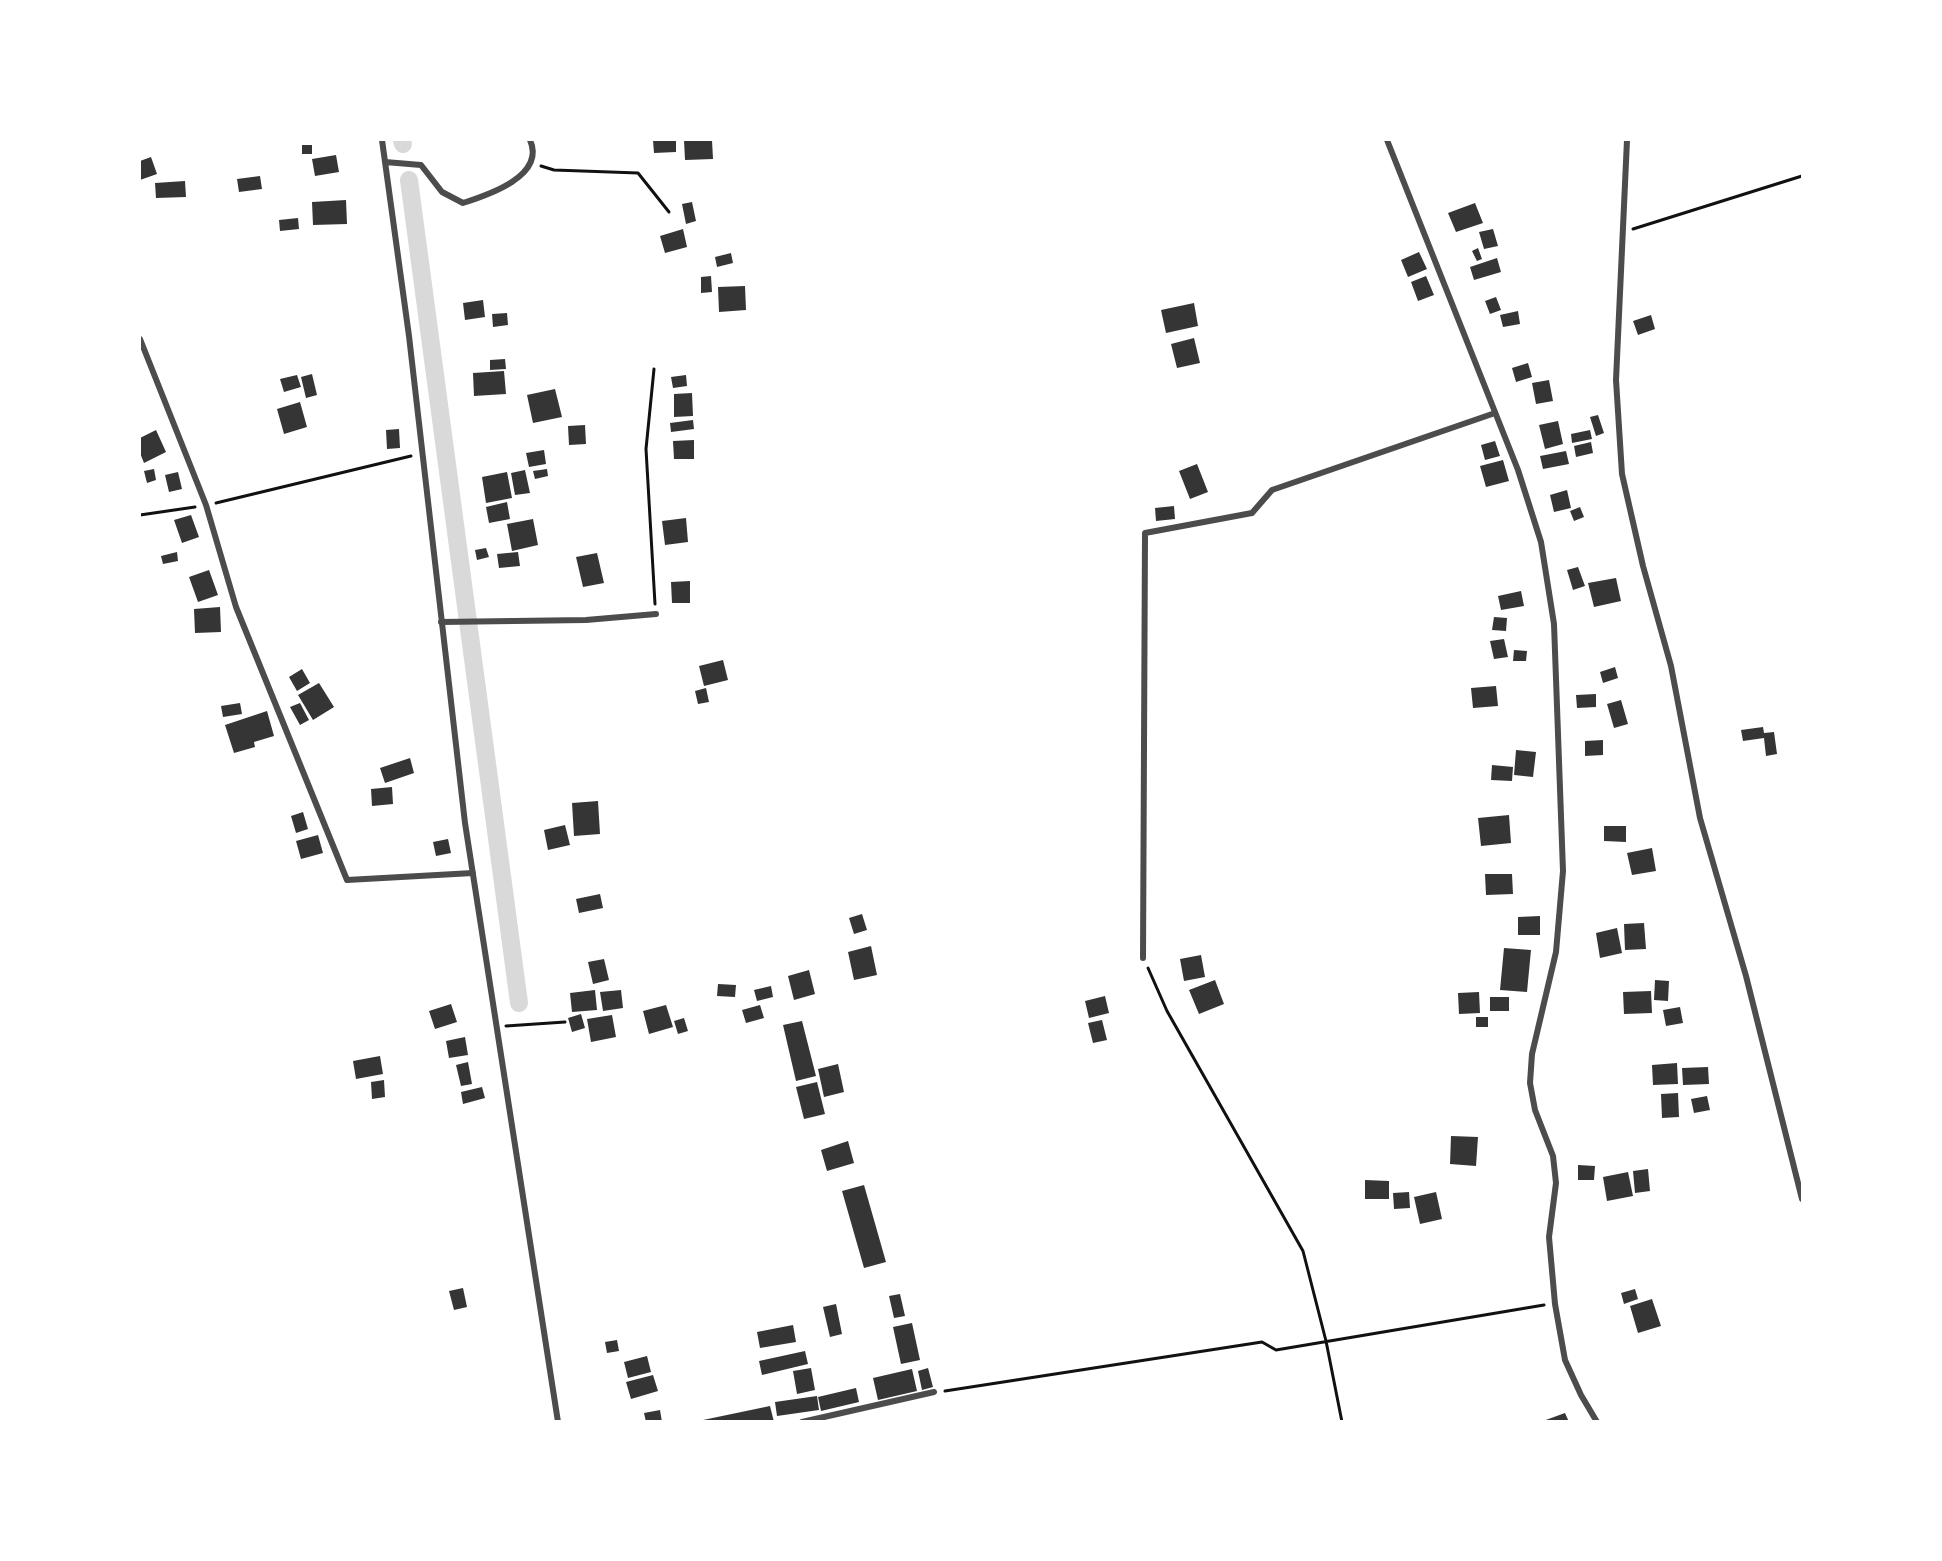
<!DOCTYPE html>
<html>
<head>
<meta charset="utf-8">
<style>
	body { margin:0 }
	#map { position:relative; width:1942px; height:1561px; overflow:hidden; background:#fff; font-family:"IBM Plex Sans",sans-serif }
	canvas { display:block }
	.frame { position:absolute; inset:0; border:141px solid #fff; pointer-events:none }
</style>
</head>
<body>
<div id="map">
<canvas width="1942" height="1561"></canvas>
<div class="frame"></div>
</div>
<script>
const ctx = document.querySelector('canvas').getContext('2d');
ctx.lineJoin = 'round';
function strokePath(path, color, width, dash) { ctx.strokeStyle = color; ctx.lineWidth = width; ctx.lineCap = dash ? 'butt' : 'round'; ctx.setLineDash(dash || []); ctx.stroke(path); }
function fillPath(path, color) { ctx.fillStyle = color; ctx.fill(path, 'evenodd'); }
const canal = new Path2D(`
	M402 140 403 144
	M409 180 519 1003`);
const building = new Path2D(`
	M653 140H676V152L654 153Z
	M684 140H712L713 159 685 160Z
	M302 145H312V154H302Z
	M336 155 339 172 315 176 312 159Z
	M151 157 157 174 140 180V161Z
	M260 176 262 189 239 192 237 179Z
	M185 181 186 197 156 198 155 183Z
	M346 200 347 224 313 225 312 202Z
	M692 202 696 221 686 224 682 204Z
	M1475 203 1483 223 1456 232 1448 213Z
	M298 218 299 229 280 231 279 220Z
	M683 229 687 247 665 253 660 236Z
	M1493 229 1498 246 1484 249 1479 232Z
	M1478 248 1482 259 1477 261 1472 251Z
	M1419 252 1427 269 1408 277 1401 260Z
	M731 253 733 263 717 267 715 257Z
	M1497 258 1501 272 1474 280 1470 267Z
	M711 276 712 292 701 293V277Z
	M1426 276 1434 295 1418 301 1411 282Z
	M745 286 746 310 719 312 718 287Z
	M1496 297 1501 310 1490 314 1485 301Z
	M483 300 485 317 465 320 463 303Z
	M1194 303 1198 326 1166 333 1161 310Z
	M1518 311 1520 324 1503 327 1500 315Z
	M507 313 508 325 493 327 492 314Z
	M1651 315 1655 329 1638 335 1633 321Z
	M1194 338 1200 363 1177 368 1171 344Z
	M505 359 506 369 490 370V360Z
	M1528 363 1532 377 1516 382 1512 368Z
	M504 371 506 394 474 396 473 373Z
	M312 374 317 395 306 398 301 377Z
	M297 375 301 387 284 392 280 379Z
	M686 375 687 386 673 388 671 377Z
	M1549 380 1553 401 1536 404 1532 383Z
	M555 389 562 417 533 423 527 395Z
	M692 393 693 416 674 417V394Z
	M300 402 307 427 284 434 277 409Z
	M1598 415 1604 433 1596 436 1590 417Z
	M693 420 694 429 671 432 670 423Z
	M1558 421 1563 444 1545 449 1539 425Z
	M585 425 586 444 569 445 568 426Z
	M399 429 400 448 387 449 386 430Z
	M156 430 166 452 144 463 140 453V438Z
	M1590 430 1592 439 1572 443 1571 434Z
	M694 440V459H674L673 441Z
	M1495 441 1500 456 1485 460 1481 445Z
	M1591 442 1593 453 1576 457 1574 446Z
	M544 450 546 464 529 467 526 453Z
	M1566 451 1569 464 1543 469 1540 456Z
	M1503 460 1509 481 1486 487 1480 466Z
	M1197 464 1208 492 1190 499 1179 471Z
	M154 469 156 480 147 483 144 471Z
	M547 469 548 476 535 479 533 471Z
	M525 470 530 493 515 495 511 473Z
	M178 472 182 489 169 492 165 475Z
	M507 472 512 498 486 503 482 477Z
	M1567 490 1571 508 1554 512 1550 495Z
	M507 502 510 519 489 523 486 507Z
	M1174 506 1175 519 1156 521 1155 508Z
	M1580 507 1584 517 1574 521 1570 511Z
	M191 515 199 537 182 543 174 520Z
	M686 518 688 542 665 545 662 521Z
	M533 519 538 545 512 551 507 524Z
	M486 548 489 557 477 560 475 550Z
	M177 552 178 561 163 564 161 556Z
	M518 552 520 566 499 568 497 554Z
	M597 553 604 583 583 587 576 557Z
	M1578 567 1585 586 1573 590 1567 570Z
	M209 570 218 595 198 602 189 577Z
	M1616 578 1621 601 1594 607 1588 583Z
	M690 581V603H672L671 582Z
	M1521 591 1524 606 1501 610 1498 596Z
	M220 607 221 632 195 633 194 609Z
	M1494 617 1507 618 1506 631 1492 630Z
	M1504 639 1508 657 1494 659 1490 641Z
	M1514 650 1527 651 1526 661H1513Z
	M723 660 728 680 704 686 699 666Z
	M1615 667 1618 678 1603 683 1600 672Z
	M302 669 310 683 297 691 289 677Z
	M319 683 334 707 313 720 298 695Z
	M1496 686 1498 706 1473 708 1471 688Z
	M706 688 709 702 698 704 695 691Z
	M1596 694V707L1577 708 1576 695Z
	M1621 700 1628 724 1614 728 1607 704Z
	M240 703 242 714 223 717 221 706Z
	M300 703 309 720 300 725 290 707Z
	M267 711 274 736 254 742 255 747 234 753 225 725Z
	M1763 727 1764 733 1774 732 1777 754 1766 756 1764 738 1743 741 1741 730Z
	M1603 740V755L1585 756V741Z
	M1516 750 1536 752 1533 777 1514 775Z
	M410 758 414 773 385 783 380 768Z
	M1492 765 1513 767 1512 781 1491 780Z
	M392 787 393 804 372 806 371 789Z
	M598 801 600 834 574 836 572 803Z
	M303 812 308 829 296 833 291 816Z
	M1509 815 1511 843 1481 846 1478 818Z
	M565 825 570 845 548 850 544 830Z
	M1604 826H1626V842L1604 841Z
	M318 835 323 853 301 859 296 841Z
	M448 839 451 853 436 856 433 842Z
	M1652 848 1656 871 1632 875 1627 853Z
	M1485 874H1512L1513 894 1486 895Z
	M600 894 603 908 579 913 576 899Z
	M862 914 867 930 854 934 849 918Z
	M1540 916V935H1518V917Z
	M1644 923 1646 949 1625 950 1624 924Z
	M1617 928 1622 953 1600 958 1596 933Z
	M871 946 877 975 854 980 848 952Z
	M1504 948 1531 950 1527 992 1500 990Z
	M1201 955 1205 977 1184 981 1180 959Z
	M604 959 609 980 593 984 588 962Z
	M809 970 815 994 794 1000 788 976Z
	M1215 980 1224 1004 1199 1014 1189 990Z
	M1655 980 1669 981 1668 1001 1654 1000Z
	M718 984 736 985 735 997 717 996Z
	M771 986 773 997 757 1001 754 990Z
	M595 990 597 1010 572 1012 570 993Z
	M621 990 623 1008 603 1011 600 992Z
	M1651 991 1652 1013 1624 1014 1623 992Z
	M1479 992 1480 1013 1459 1014 1458 993Z
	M1105 996 1109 1013 1089 1018 1085 1001Z
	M1490 997H1509V1011H1490Z
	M451 1004 457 1022 435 1029 429 1011Z
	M666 1005 673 1027 649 1034 643 1011Z
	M760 1005 764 1018 746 1023 742 1010Z
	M1680 1007 1683 1023 1666 1026 1663 1010Z
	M581 1014 585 1028 572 1032 568 1018Z
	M612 1015 616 1037 591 1042 587 1019Z
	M1476 1017H1488V1027H1476Z
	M684 1018 688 1031 678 1034 674 1021Z
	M1102 1020 1107 1040 1093 1043 1088 1023Z
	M802 1021 816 1076 796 1081 783 1025Z
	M465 1037 468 1055 449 1058 446 1041Z
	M380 1056 383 1074 356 1079 353 1061Z
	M468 1062 472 1084 461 1086 456 1065Z
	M1677 1063 1678 1084 1653 1085 1652 1065Z
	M838 1064 844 1092 824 1097 818 1069Z
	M1708 1067 1709 1084 1683 1085 1682 1068Z
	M384 1080 385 1097 372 1099 371 1082Z
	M817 1082 825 1114 804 1119 796 1087Z
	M482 1087 485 1098 463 1104 461 1092Z
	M1678 1093 1679 1117 1662 1118 1661 1094Z
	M1707 1096 1710 1110 1694 1113 1691 1099Z
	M1451 1136 1478 1137 1476 1166 1450 1164Z
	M848 1141 854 1163 827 1171 821 1150Z
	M1578 1165 1595 1166 1594 1180H1578Z
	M1648 1169 1650 1191 1635 1193 1633 1171Z
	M1628 1172 1633 1196 1607 1201 1603 1177Z
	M1365 1180 1389 1181V1199H1365Z
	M864 1185 886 1262 864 1268 842 1191Z
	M1409 1192 1410 1208 1394 1209 1393 1193Z
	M1436 1192 1442 1219 1420 1224 1414 1197Z
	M463 1288 467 1307 454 1310 449 1291Z
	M1635 1289 1638 1299 1624 1304 1621 1293Z
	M900 1294 905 1316 894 1318 889 1296Z
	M1652 1299 1661 1326 1638 1333 1630 1306Z
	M836 1304 842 1334 830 1337 823 1307Z
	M912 1323 920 1360 901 1364 893 1327Z
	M793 1325 796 1342 760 1348 757 1332Z
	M617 1340 619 1351 607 1353 605 1342Z
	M805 1351 808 1364 762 1375 759 1361Z
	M647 1356 651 1372 628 1378 624 1362Z
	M811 1368 815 1390 797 1394 793 1371Z
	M928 1368 933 1387 922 1390 918 1371Z
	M912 1369 917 1391 878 1400 873 1378Z
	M653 1375 658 1391 631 1399 626 1382Z
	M856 1388 859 1402 821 1411 818 1397Z
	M817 1396 819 1410 777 1416 775 1402Z
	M770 1406 774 1422H703V1420Z
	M660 1410 662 1422H646L644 1413Z
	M1565 1413 1569 1422H1543V1421Z`);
const path = new Path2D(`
	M541 166 554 170 638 173 669 212
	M1633 229 1802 176
	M654 369 646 449 655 604
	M216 503 411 456
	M140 515 195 507
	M1148 968 1167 1011 1303 1251 1326 1341 1342 1422
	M506 1026 565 1022
	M945 1391 1262 1342 1276 1350 1544 1305`);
const minor = new Path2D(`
	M382 140 409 336 465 823 558 1422
	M1387 140 1518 470 1541 542 1554 624 1563 871 1556 952 1532 1054 1530 1083 1535 1110 1553 1156 1556 1183 1549 1237 1555 1304 1565 1360 1581 1395 1597 1422
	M1627 140 1616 380 1622 474 1643 566 1671 666 1700 818 1746 976 1802 1199
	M385 162 421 165 442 192 463 203C488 195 546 176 530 140
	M140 339 206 505 236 607 347 880 473 873
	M441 622 586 620 656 614
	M1143 958 1145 533 1252 513 1272 490 1495 413
	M802 1422 934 1392`);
strokePath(canal, '#d9d9d9', 18);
fillPath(building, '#353535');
strokePath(path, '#111', 3);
strokePath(minor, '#4c4c4c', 6);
</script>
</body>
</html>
